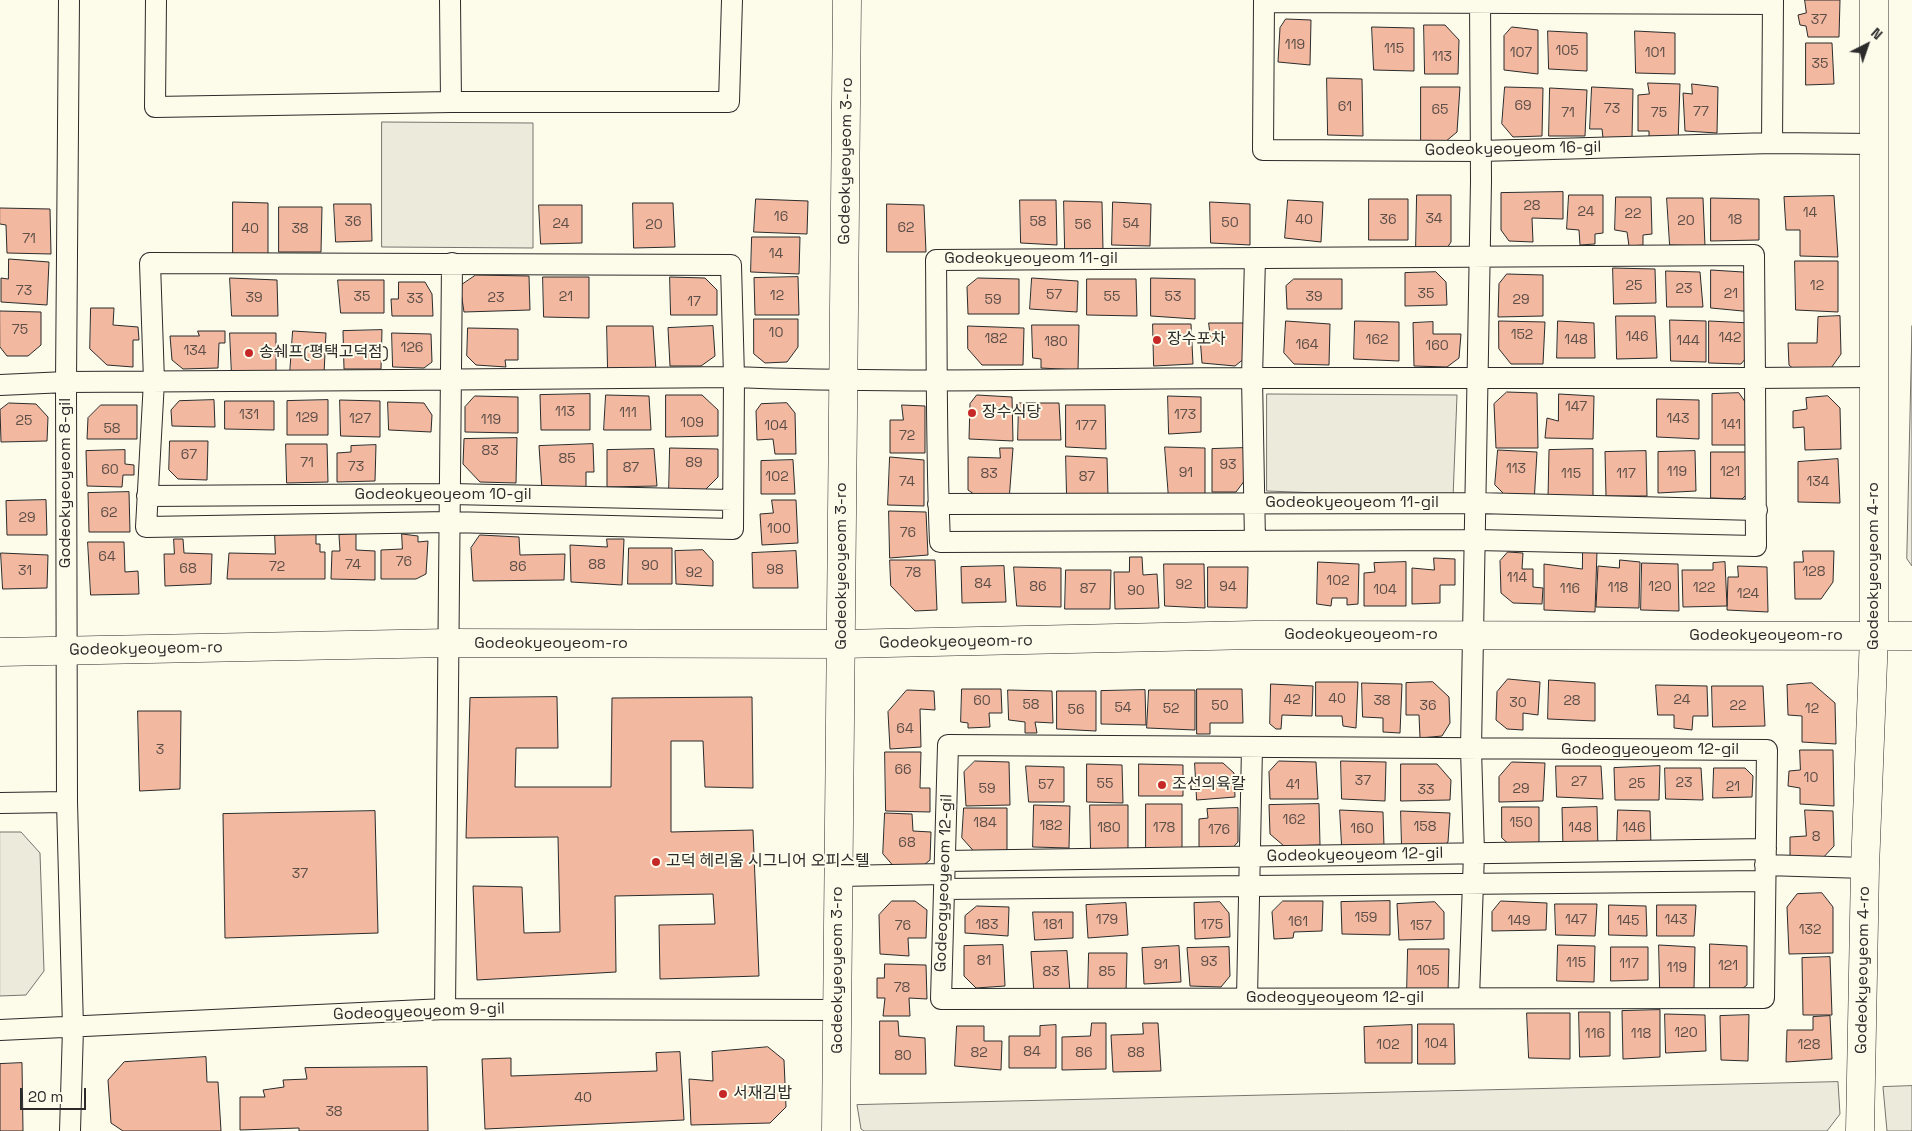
<!DOCTYPE html>
<html>
<head>
<meta charset="utf-8">
<style>
	body { margin:0 }
	#map { position:relative; width:1912px; height:1131px; overflow:hidden; background:#fdfbea; font-family:"Space Grotesk",sans-serif }
	canvas { display:block }
	.north { position:absolute; left:1842px; top:20px; width:50px; height:50px; -webkit-text-stroke:4px #fdfbea; paint-order:stroke; rotate:41deg; font-size:14px; font-weight:700; line-height:20px; text-align:center; color:#2b2b2b }
	.north::after { content:''; display:block; margin:auto; width:18px; height:22px; background:#2b2b2b; clip-path:polygon(50% 0,100% 100%,50% 72%,0 100%) }
	.scale { position:absolute; left:20px; top:1088px; width:66px; height:22px; box-sizing:border-box; border:2px solid #2b2b2b; border-top:0; padding-left:6px; font-size:15px; line-height:18px; white-space:nowrap; color:#2b2b2b; -webkit-text-stroke:4px #fdfbea; paint-order:stroke }
</style>
</head>
<body>
<div id="map">
<canvas width="1912" height="1131"></canvas>
<div class="north">N</div>
<div class="scale">20 m</div>
</div>
<script>
const ctx = document.querySelector('canvas').getContext('2d');
ctx.lineJoin = 'round';
function fillPath(path, color) { ctx.fillStyle = color; ctx.fill(path, 'evenodd'); }
function strokePath(path, color, width, dash) { ctx.strokeStyle = color; ctx.lineWidth = width; ctx.lineCap = dash ? 'butt' : 'round'; ctx.setLineDash(dash || []); ctx.stroke(path); }
function label(font, color, halo, rows, align = 'center') {
  ctx.font = font + ' "Space Grotesk","Noto Sans KR",sans-serif'; ctx.lineWidth = 4; ctx.setLineDash([]); ctx.textBaseline = 'middle'; ctx.strokeStyle = halo; ctx.fillStyle = color; for (const [text, x, y, turn = 0] of rows) {
    ctx.save(); ctx.translate(x, y); ctx.rotate((+turn || 0) * Math.PI / 180); ctx.textAlign = isNaN(turn) ? turn : align; if (halo) ctx.strokeText(text, 0, 0); ctx.fillText(text, 0, 0); ctx.restore();
  }
}
const green = new Path2D(`
	M382 122 533 123V248L382 247Z
	M1912 326V566L1907 559Z
	M1267 394 1457 395 1453 498 1267 491Z
	M1838 1082 1840 1114 1827 1131H864L861 1129 857 1105Z
	M1912 1086V1131H1887L1883 1087Z`);
const parking = new Path2D(`
	M0 832H21L40 853 44 971 26 995 0 996Z`);
const building = new Path2D(`
	M1805 0H1840L1839 37H1808L1806 26 1800 25 1798 15 1806 13Z
	M1286 19 1311 20 1310 65 1278 62 1280 28Z
	M1424 25H1445L1459 40 1458 74H1425Z
	M1372 27 1414 28V71L1374 70Z
	M1512 27 1538 30V74L1504 70V36Z
	M1548 31 1587 33V71L1549 69Z
	M1635 31 1675 33V74L1636 73Z
	M1806 43H1832L1834 84 1806 85Z
	M1327 78 1362 79 1363 136 1328 135Z
	M1648 83 1680 84 1678 143 1649 139V131H1638V95L1649 94Z
	M1692 84 1718 87 1717 133 1685 131 1683 93 1692 94Z
	M1421 87H1460L1457 132 1445 142H1421Z
	M1505 87 1543 88 1542 136 1513 137 1502 124Z
	M1592 87 1633 89 1632 138H1603L1602 129H1590Z
	M1550 88 1587 90 1585 136H1549Z
	M1563 192V219L1532 218 1533 242 1509 241 1501 230V193Z
	M1417 195H1451V242L1447 248 1416 249Z
	M1569 195H1603V233L1595 234V244L1580 245 1579 230 1567 229Z
	M1834 196 1838 257 1800 256V230H1786L1784 197Z
	M1616 197H1651L1652 234 1643 235V245L1629 246 1627 232 1615 230Z
	M1667 198H1703L1705 246 1670 245Z
	M1711 198 1759 199V240L1711 241Z
	M756 199 808 201 807 234 754 232Z
	M1369 199H1408V240H1369Z
	M1020 200H1056L1057 245 1021 243Z
	M1288 200 1323 202 1321 242 1285 238Z
	M1064 201 1102 202 1103 250 1065 249Z
	M233 202 268 203V255L233 254Z
	M1113 202 1151 204 1150 246 1112 245Z
	M1210 202 1250 204V245L1211 243Z
	M633 203H673L675 247 634 248Z
	M334 204H371L372 241 336 242Z
	M887 204 924 205 926 252H887Z
	M539 205H582V243L541 244Z
	M279 207H322L321 252H279Z
	M0 208 50 209 51 254 7 253 6 225 0 224Z
	M752 237H800L799 274 751 272Z
	M9 259 49 262 47 305 1 302V278L8 279Z
	M1795 261H1838V312L1796 310Z
	M1613 268 1655 269 1656 303 1614 304Z
	M1711 270 1743 272 1751 280 1753 312 1711 308Z
	M1666 271 1700 272 1703 307H1667Z
	M1436 272 1446 282 1447 305 1405 306V273Z
	M1507 274 1543 275V316L1498 317 1499 284Z
	M476 275 529 276 530 310 464 312 460 286Z
	M543 277H589V318L544 317Z
	M670 277 705 278 717 290V315H671Z
	M798 277 799 315H755L754 278Z
	M230 278 277 280 278 316H232Z
	M978 278 1019 279V314H968L967 287Z
	M1032 278 1078 281 1077 312 1030 309Z
	M1151 278 1195 279V319L1151 316Z
	M1087 279H1136L1137 316 1087 315Z
	M1294 279H1342V309H1287L1286 286Z
	M338 280H384V313H341Z
	M399 282H425L432 294 433 316H392L391 299H398Z
	M91 308H114L113 325 138 327 139 340H133V367L107 365 90 349Z
	M0 311 41 312V345L28 356H7L0 347Z
	M1616 316H1655L1657 358 1617 359Z
	M1840 316 1841 354 1829 371 1797 372 1789 365 1788 343H1817L1818 317Z
	M754 319H798V347L787 362 765 363 754 354Z
	M1670 320 1706 321V362L1671 361Z
	M1286 321 1330 324 1329 365 1294 364 1284 353Z
	M1355 321 1399 322V361L1354 359Z
	M1499 321 1545 322 1543 364H1511L1499 349Z
	M1558 321 1594 323 1595 358H1557Z
	M1709 321 1751 323 1750 353 1741 364 1709 363Z
	M1433 322V334H1461L1459 358 1447 367 1414 366 1413 323Z
	M1209 323H1248L1250 354 1235 366 1202 363 1200 337H1210Z
	M1153 324H1191L1193 364 1154 366Z
	M1032 325H1079L1078 370 1041 368V359L1033 358Z
	M607 326H653L656 371H608Z
	M713 326 715 356 701 366H670L668 328Z
	M968 326 1024 328 1023 365H982L968 349Z
	M468 328 518 329V360H505L506 367 476 365 467 356Z
	M382 330 381 369H344L343 331Z
	M198 331H225V343H219L218 368 183 369 172 360 170 336H199Z
	M293 331 326 333 324 374H290Z
	M230 333H276V379L232 377Z
	M392 333 431 334 432 362 424 368 393 367Z
	M1507 392 1537 393 1538 448H1496L1494 404Z
	M1739 393 1748 406 1749 445H1712V394Z
	M590 394V430H541L540 395Z
	M1559 394 1594 396 1593 439 1545 438 1547 418 1558 421Z
	M606 395 649 396 651 430H604Z
	M666 395H702L718 410V436L666 437Z
	M977 395 1012 397 1013 441 969 439 970 404Z
	M475 396 518 397V433L465 432V407Z
	M1168 396 1201 397V432L1169 434Z
	M1828 396 1840 408 1841 449 1805 450 1804 427 1793 428V411L1807 409 1806 398Z
	M1657 399 1699 400V439L1657 437Z
	M214 400 215 427 172 426 171 410 179 401Z
	M328 400V435H287V401Z
	M340 400 380 401V437L341 436Z
	M225 401H274V430L225 429Z
	M388 402 424 403 432 415 431 432 389 430Z
	M9 403 36 404 48 417 47 441 1 442 0 410Z
	M787 403 795 413 796 454H775L773 439 757 440 756 411 761 404Z
	M1019 403H1059L1061 440H1018Z
	M101 405H137V439H87L88 418Z
	M902 405 925 406V453H890V420H903Z
	M1066 405H1105L1106 449 1066 447Z
	M517 438 516 483 480 482 463 464 464 439Z
	M170 441H208L207 480 178 479 169 470Z
	M286 444H327L328 482 287 483Z
	M593 444 594 472H586V488L542 490 539 446Z
	M376 445 375 481 337 482V453L351 452V446Z
	M1165 447 1205 448V499H1169Z
	M670 448 718 449V477L701 494 669 493Z
	M1000 448H1013L1009 501H984L968 490V457L1000 458Z
	M1244 448 1245 480 1236 492H1212V449Z
	M654 449 657 486 607 487V450Z
	M1593 449V500L1548 498 1549 450Z
	M125 450V464L134 465V475H123L122 487 87 486 86 451Z
	M1498 450 1537 452 1534 503 1512 502 1495 485Z
	M1646 451 1647 496H1606L1605 452Z
	M1695 451 1696 491 1658 493V452Z
	M1711 452H1749L1750 491 1742 499 1711 498Z
	M1066 456 1107 458 1108 496H1067Z
	M890 457 924 460V506L888 505Z
	M1838 459 1840 503 1798 502V462Z
	M793 460 795 494H761V461Z
	M129 492 130 532H89L88 493Z
	M46 500 47 535H7L6 501Z
	M772 500H796L798 543 762 545 760 514 773 513Z
	M889 511 926 512 928 555 890 558Z
	M275 534H316V544H320V552H325V579H227L229 553 275 554Z
	M356 534V550L375 551V580L331 579 332 551H340L339 535Z
	M402 534 418 536V542L428 541 426 574 416 579H381V550L402 549Z
	M480 535 519 537 520 555 565 554 564 580 473 581 471 548Z
	M174 539H183L184 553 212 554 211 584 165 586 164 554H174Z
	M607 539H624L622 585 571 582 570 545 607 547Z
	M88 542H124L125 572 138 571 139 594 91 595Z
	M629 548H672V584H628Z
	M703 550 713 561V586L676 584 675 551Z
	M1583 550 1597 551 1595 612 1544 610V564L1582 569Z
	M796 551 798 588H753L752 553Z
	M1803 551H1834L1833 582 1821 599H1795L1794 562H1803Z
	M1508 552 1523 553 1522 569H1533V587L1543 588 1542 604 1513 603 1501 593 1500 561Z
	M1 553 48 555 47 588 3 589Z
	M1130 557H1142L1143 575 1157 574 1159 608 1115 609 1114 572H1129Z
	M1434 558 1455 559V585H1440V603L1412 604V568L1434 570Z
	M890 560H935L937 610 915 611 891 586Z
	M1620 560 1640 562 1639 608 1596 607 1598 566 1619 568Z
	M1318 562 1359 564 1358 604 1347 605V598H1332L1331 606 1317 604Z
	M1406 562V606H1364V573L1375 572 1374 563Z
	M1725 562 1727 606 1683 607 1682 570H1713V563Z
	M1642 563 1678 564 1679 611 1641 610Z
	M1164 564H1204L1205 608 1165 606Z
	M1004 566 1006 602 962 603 961 567Z
	M1738 566 1767 567 1768 612 1727 610 1728 577H1738Z
	M1014 567 1061 568V607L1017 606Z
	M1208 567H1248L1247 608 1208 607Z
	M1066 570H1111L1110 609H1065Z
	M1508 679 1540 682 1538 715 1523 713V730L1507 729 1496 720 1497 692Z
	M1549 680 1595 683V721L1548 719Z
	M1316 682H1358L1356 728 1343 726 1342 716H1316Z
	M1433 682 1449 697 1450 723 1442 736 1420 738 1419 715H1406V683Z
	M1362 683 1402 684 1400 733 1383 732V718L1363 717Z
	M1812 683 1835 703 1836 744 1802 742V716L1788 715 1787 685Z
	M1271 684 1313 686 1312 716 1282 715 1281 729H1276L1270 724Z
	M1656 685 1707 686 1708 716H1693L1692 730 1674 728V715H1658Z
	M1712 686H1763L1765 726 1713 727Z
	M962 689H1001L1002 713H989L990 727 968 728V723L961 722Z
	M1197 689H1242L1243 723H1210V734H1197Z
	M907 690 934 691 935 710 920 709 921 747 890 749 888 712Z
	M1008 690 1052 691 1053 723 1035 722 1037 733H1025V722L1009 720Z
	M1145 690 1146 725 1101 724V691Z
	M1149 690H1195V730L1147 728Z
	M1057 691H1096V731L1057 729Z
	M557 697 558 748H516L515 787H611L612 698 752 697 753 788 705 787 703 741H671V832L753 830 759 976 660 979 659 925 715 924 713 894 615 896 616 972 477 980 473 886 522 887 524 933 560 932 558 837 466 838 470 698Z
	M138 711H181L180 789 140 791Z
	M1800 750H1833L1834 806 1800 804V788L1788 786 1789 771 1800 770Z
	M885 752H921L920 788H930V812L886 811Z
	M975 761 1009 762 1010 805 966 806 964 772Z
	M1279 761 1316 762 1318 799H1270L1269 772Z
	M1341 761 1386 762 1385 801 1342 799Z
	M1512 762 1545 763 1543 801 1499 802V777Z
	M1195 763H1223L1234 773 1235 797 1197 800Z
	M1087 764 1122 765 1123 803 1087 802Z
	M1139 764 1183 765V796H1139Z
	M1401 764H1437L1451 780 1450 800 1401 801Z
	M1026 766 1064 767V802H1029Z
	M1556 766H1601L1603 799 1557 797Z
	M1660 766 1659 800H1615L1614 768Z
	M1665 768H1701L1703 800 1666 799Z
	M1714 768H1745L1753 776 1752 797 1713 798Z
	M1146 804H1182V852L1146 851Z
	M1319 804 1320 845 1284 846 1270 834 1269 805Z
	M1034 805 1070 806 1069 848 1033 847Z
	M1090 805H1128V852L1091 853Z
	M1502 807H1539V850L1514 849 1502 838Z
	M1597 807 1598 849 1563 848 1562 808Z
	M964 808H1007V857L978 856 962 838Z
	M1238 808V842L1226 855H1199V819L1208 818 1207 809Z
	M1340 810 1383 812 1384 847 1342 846Z
	M1618 810 1650 811 1651 846 1617 845Z
	M1805 810 1833 811 1834 846 1819 862 1802 863 1790 855V837L1806 836Z
	M375 811 378 933 225 938 223 814Z
	M1401 811 1450 813 1448 842 1437 851 1402 849Z
	M885 813 912 814 913 831 931 832 930 860 918 870 896 869 883 854Z
	M1822 893 1833 907V953L1789 954 1787 907 1797 894Z
	M892 901H915L927 910 926 938H908L909 956 880 954 879 915Z
	M1283 901H1323L1322 931 1294 932 1293 938 1274 939 1272 912Z
	M1390 901V935L1342 934 1341 902Z
	M1501 901 1547 903 1546 930 1492 931V912Z
	M1220 902 1229 913 1230 937 1195 939 1194 903Z
	M1435 902 1444 912V939L1399 940 1397 904Z
	M1126 903 1128 935 1088 938 1086 905Z
	M1555 904H1597L1595 936 1556 935Z
	M1609 905 1646 906 1647 936 1609 935Z
	M1657 905H1696L1694 936H1657Z
	M977 906 1009 907 1008 936 965 933V916Z
	M1033 912H1073V938L1035 940Z
	M1710 944 1747 946V985L1734 995 1710 994Z
	M1003 945 1005 986 976 988 964 976V946Z
	M1558 945 1595 946 1594 982 1557 981Z
	M1659 945 1695 947 1694 988H1660Z
	M1179 946 1181 982 1144 984 1142 948Z
	M1229 947 1230 976 1221 987 1190 986 1187 948Z
	M1611 947H1648V980L1611 981Z
	M1408 949H1449L1448 992 1407 993Z
	M1067 951 1070 993 1034 994 1031 952Z
	M1089 953H1127L1126 993 1088 992Z
	M1830 957 1832 1015H1803L1802 958Z
	M885 964 926 965 927 999 909 998 910 1016H883L885 998H877V978H884Z
	M1660 1010V1057L1623 1059 1622 1011Z
	M1579 1012H1610V1056L1580 1057Z
	M1527 1013H1570V1059L1529 1058Z
	M1665 1014 1705 1015 1706 1051 1666 1053Z
	M1749 1015 1748 1061 1721 1060 1720 1016Z
	M1830 1016 1832 1059 1786 1062 1787 1030H1813V1017Z
	M880 1021H898L899 1036 925 1038 926 1074H880Z
	M1092 1023H1106V1069L1062 1070V1037L1090 1036Z
	M1143 1023H1158L1161 1071 1113 1072 1111 1035 1143 1034Z
	M1418 1024H1454L1455 1064H1418Z
	M1056 1025V1068H1009V1036H1040V1026Z
	M1412 1025V1063H1365L1364 1027Z
	M957 1026H984V1041H1002L1001 1070 955 1066Z
	M768 1047 784 1060 786 1107 770 1123 691 1125 689 1079 713 1081 712 1052Z
	M680 1052 684 1120 485 1129 482 1059 511 1058V1076L657 1071 656 1053Z
	M206 1057 207 1082H218L221 1131H123L111 1123 108 1080 124 1062Z
	M22 1063 23 1131H0V1064Z
	M427 1067 428 1131H299V1128L240 1130V1097H265L263 1090 284 1087 283 1080 307 1079 305 1068Z`);
const street = new Path2D(`
	M69 0 66 382C289 380 511 380 734 377L733 529 449 522 146 527 154 381 150 263 731 265 734 377C906 384 1079 378 1252 378 1420 378 1588 379 1755 378L1756 546 1476 540 940 542C936 448 937 354 936 260L1754 255 1755 378 1875 377
	M156 0 155 107 451 102H729L732 0
	M450 0 451 102
	M1264 0 1263 150 1480 151 1772 143 1875 144
	M1264 2 1773 4
	M1772 143 1773 0
	M0 385 66 382 67 802 0 803
	M147 496 450 494 732 500
	M938 504 1476 503 1757 510
	M1255 541 1252 378 1255 258
	M948 745 1767 750 1764 998 941 999Z
	M67 802 73 1028 70 1131
	M945 861 1766 849
	M1765 865 1865 868
	M839 876 944 874
	M944 889 1765 881
	M1247 998 1252 747
	M1469 998 1474 853 1471 749 1481 181 1480 0
	M445 1009 452 263
	M0 1030 445 1009 838 1010`);
const secondary = new Path2D(`
	M0 652 448 643 841 644 1255 635 1912 636
	M836 1131 847 0
	M1860 1131 1865 868 1874 636V0`);
const markers = [
	[1157,340,5,"#c62828"],
	[249,353,5,"#c62828"],
	[972,413,5,"#c62828"],
	[1162,785,5,"#c62828"],
	[656,862,5,"#c62828"],
	[723,1094,5,"#c62828"]
];
const numberNames = [
	["37",1819,20],
	["119",1295,45],
	["115",1394,49],
	["105",1567,51],
	["107",1521,53],
	["101",1655,53],
	["113",1442,57],
	["35",1820,64],
	["69",1523,106],
	["61",1345,107],
	["73",1612,109],
	["65",1440,110],
	["77",1701,112],
	["71",1568,113],
	["75",1659,113],
	["28",1532,206],
	["24",1586,212],
	["14",1810,213],
	["22",1633,214],
	["16",781,217],
	["34",1434,219],
	["40",1304,220],
	["36",1388,220],
	["18",1735,220],
	["20",1686,221],
	["36",353,222],
	["58",1038,222],
	["50",1230,223],
	["24",561,224],
	["54",1131,224],
	["20",654,225],
	["56",1083,225],
	["62",906,228],
	["40",250,229],
	["38",300,229],
	["71",29,239],
	["14",776,254],
	["25",1634,286],
	["12",1817,286],
	["23",1684,289],
	["73",24,291],
	["35",1426,294],
	["21",1731,294],
	["57",1054,295],
	["12",777,296],
	["35",362,297],
	["21",566,297],
	["55",1112,297],
	["53",1173,297],
	["39",1314,297],
	["39",254,298],
	["23",496,298],
	["33",415,299],
	["59",993,300],
	["29",1521,300],
	["17",694,302],
	["75",20,330],
	["10",776,333],
	["152",1522,335],
	["146",1637,337],
	["142",1730,338],
	["182",996,339],
	["162",1377,340],
	["148",1576,340],
	["144",1688,341],
	["180",1056,342],
	["164",1307,345],
	["160",1437,346],
	["126",412,348],
	["134",195,351],
	["147",1576,407],
	["113",565,412],
	["111",628,413],
	["131",249,415],
	["173",1185,415],
	["129",307,418],
	["127",360,419],
	["143",1678,419],
	["119",491,420],
	["25",24,421],
	["109",692,423],
	["141",1731,425],
	["104",776,426],
	["177",1086,426],
	["58",112,429],
	["72",907,436],
	["83",490,451],
	["67",189,455],
	["85",567,459],
	["71",307,463],
	["89",694,463],
	["93",1228,465],
	["73",356,467],
	["87",631,468],
	["113",1516,469],
	["60",110,470],
	["119",1677,472],
	["121",1730,472],
	["91",1186,473],
	["83",989,474],
	["115",1571,474],
	["117",1626,474],
	["102",777,477],
	["87",1087,477],
	["74",907,482],
	["134",1818,482],
	["62",109,513],
	["29",27,518],
	["100",779,529],
	["76",908,533],
	["64",107,557],
	["76",404,562],
	["74",353,565],
	["88",597,565],
	["90",650,566],
	["72",277,567],
	["86",518,567],
	["68",188,569],
	["98",775,570],
	["31",25,571],
	["128",1814,572],
	["92",694,573],
	["78",913,573],
	["114",1517,578],
	["102",1338,581],
	["84",983,584],
	["92",1184,585],
	["86",1038,587],
	["94",1228,587],
	["120",1660,587],
	["118",1618,588],
	["122",1704,588],
	["87",1088,589],
	["116",1570,589],
	["104",1385,590],
	["90",1136,591],
	["124",1748,594],
	["40",1337,699],
	["42",1292,700],
	["24",1682,700],
	["60",982,701],
	["38",1382,701],
	["28",1572,701],
	["30",1518,703],
	["58",1031,705],
	["50",1220,706],
	["36",1428,706],
	["22",1738,706],
	["54",1123,708],
	["52",1171,709],
	["12",1812,709],
	["56",1076,710],
	["64",905,729],
	["3",160,750],
	["66",903,770],
	["10",1811,778],
	["37",1363,781],
	["27",1579,782],
	["23",1684,783],
	["55",1105,784],
	["25",1637,784],
	["57",1046,785],
	["41",1293,785],
	["21",1733,787],
	["59",987,789],
	["29",1521,789],
	["33",1426,790],
	["162",1294,820],
	["184",985,823],
	["150",1521,823],
	["182",1051,826],
	["158",1425,827],
	["180",1109,828],
	["178",1164,828],
	["148",1580,828],
	["146",1634,828],
	["160",1362,829],
	["176",1219,830],
	["8",1816,837],
	["68",907,843],
	["37",300,874],
	["159",1366,918],
	["179",1107,920],
	["147",1576,920],
	["143",1676,920],
	["149",1519,921],
	["145",1628,921],
	["161",1298,922],
	["183",987,925],
	["181",1053,925],
	["175",1212,925],
	["76",903,926],
	["157",1421,926],
	["132",1810,930],
	["81",984,961],
	["93",1209,962],
	["115",1576,963],
	["117",1629,964],
	["91",1161,965],
	["121",1728,966],
	["119",1677,968],
	["105",1428,971],
	["83",1051,972],
	["85",1107,972],
	["78",902,988],
	["120",1686,1033],
	["116",1595,1034],
	["118",1641,1034],
	["104",1436,1044],
	["102",1388,1045],
	["128",1809,1045],
	["84",1032,1052],
	["82",979,1053],
	["86",1084,1053],
	["88",1136,1053],
	["80",903,1056],
	["40",583,1098],
	["38",334,1112]
];
const streetNames = [
	["Godeokyeoyeom 16-gil",1513,149,-1],
	["Godeokyeoyeom 3-ro",846,161,-89],
	["Godeokyeoyeom 11-gil",1031,259],
	["Godeokyeoyeom 8-gil",66,483,-90],
	["Godeokyeoyeom 10-gil",443,495],
	["Godeokyeoyeom 11-gil",1352,503],
	["Godeokyeoyeom 3-ro",842,566,-90],
	["Godeokyeoyeom 4-ro",1874,566,-90],
	["Godeokyeoyeom-ro",1361,635],
	["Godeokyeoyeom-ro",1766,636],
	["Godeokyeoyeom-ro",956,642,-1],
	["Godeokyeoyeom-ro",551,644],
	["Godeokyeoyeom-ro",146,649,-1],
	["Godeogyeoyeom 12-gil",1650,750],
	["Godeokyeoyeom 12-gil",1355,855,-1],
	["Godeogyeoyeom 12-gil",944,883,-88],
	["Godeokyeoyeom 3-ro",838,970,-90],
	["Godeokyeoyeom 4-ro",1863,970,-89],
	["Godeogyeoyeom 12-gil",1335,998],
	["Godeogyeoyeom 9-gil",419,1012,-2]
];
const poiNames = [
	["장수포차",1167,340],
	["송쉐프(평택고덕점)",259,353],
	["장수식당",982,413],
	["조선의육칼",1172,785],
	["고덕 헤리움 시그니어 오피스텔",666,862],
	["서재김밥",733,1094]
];
fillPath(green, '#ecebdb');
strokePath(green, '#74746e', 1);
fillPath(parking, '#eceadb');
strokePath(parking, '#74746e', 1);
fillPath(building, '#f2b8a0');
strokePath(building, '#2b2b2b', 1);
strokePath(street, '#2b2b2b', 22);
strokePath(secondary, '#2b2b2b', 29);
strokePath(street, '#fdfbea', 20);
strokePath(secondary, '#fdfbea', 28);
for (const [x, y, r, color] of markers) { const dot = new Path2D(); dot.arc(x, y, r, 0, 2 * Math.PI); ctx.fillStyle = color; ctx.fill(dot); strokePath(dot, '#fdfbea', 2); }
label('14px', '#5d4e48', null, numberNames);
label('16px', '#2b2b2b', '#fdfbea', streetNames);
label('16px', '#2b2b2b', '#fdfbea', poiNames, 'left');
</script>
</body>
</html>
